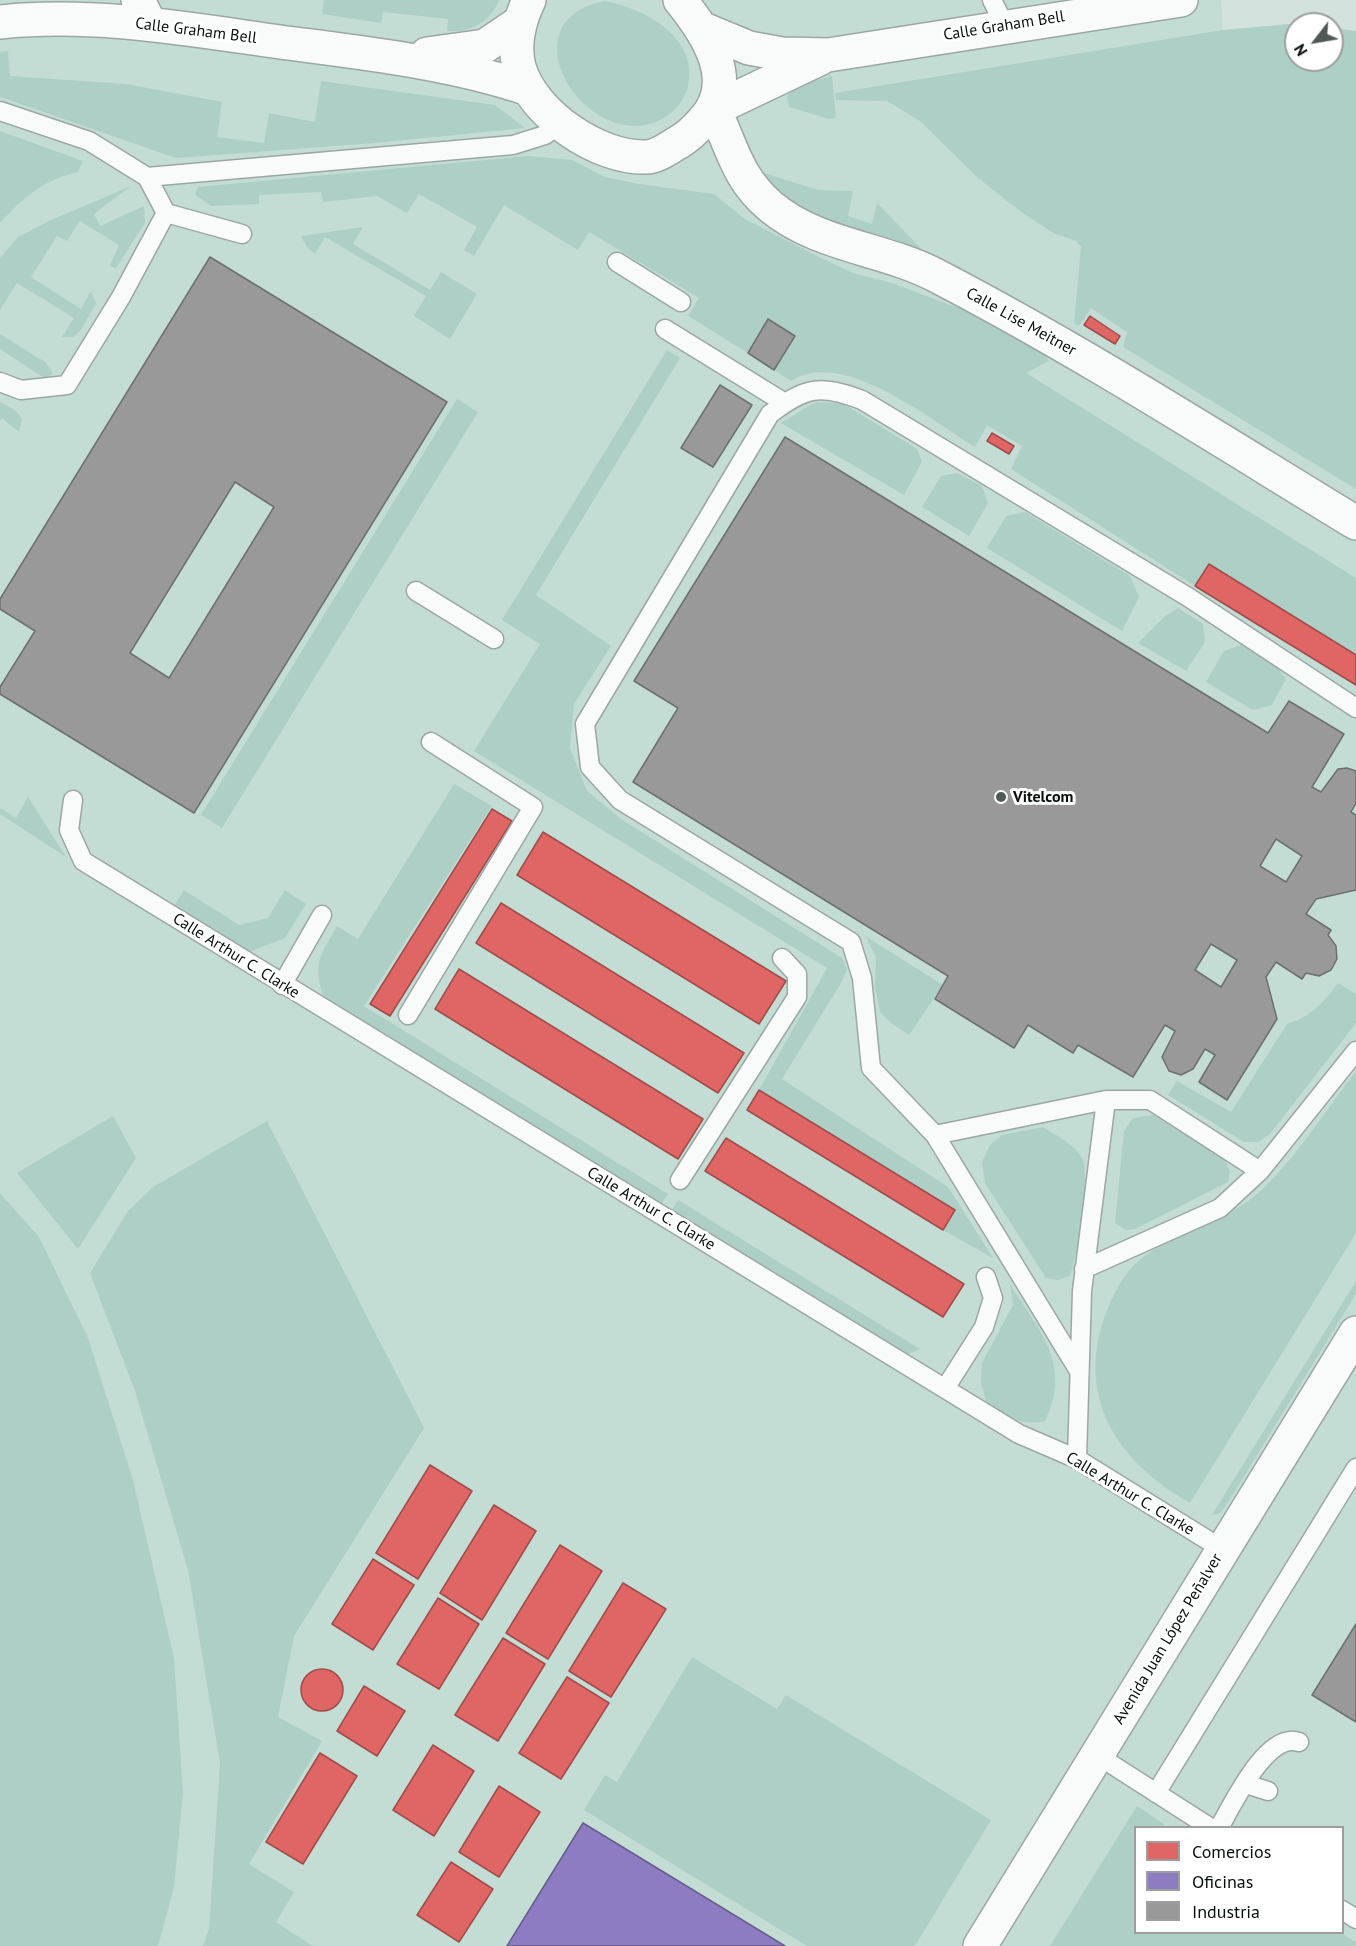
<!DOCTYPE html>
<html>
<head>
<meta charset="utf-8">
<style>
	body { margin:0 }
	#map { position:relative; width:1356px; height:1946px; overflow:hidden; background:#d4e2de; font-family:"PT Sans",sans-serif }
	canvas { display:block }
	.legend { position:absolute; left:1134px; top:1826px; width:210px; height:108px; box-sizing:border-box; background:#fff; border:2px solid #9c9f9e; margin:0; padding:8px 10px; list-style:none; font-size:18px; color:#07100d }
	.legend li { display:flex; align-items:center; gap:12px; height:30px }
	.legend b { width:30px; border:2px solid #9c9f9e }
	.north { position:absolute; left:1284px; top:12px; width:60px; height:60px; box-sizing:border-box; background:#fff; border:2px solid #9c9f9e; border-radius:50%; rotate:239deg; font-size:16px; font-weight:700; line-height:24px; text-align:center; color:#07100d }
	.north::after { content:''; display:block; margin:auto; width:21px; height:27px; background:#4f5a56; clip-path:polygon(50% 0,100% 100%,50% 72%,0 100%) }
</style>
</head>
<body>
<div id="map">
<canvas width="1356" height="1946"></canvas>
<ul class="legend">
<li><b style="height:16px;background:#e06666"></b>Comercios</li>
<li><b style="height:16px;background:#8e7cc3"></b>Oficinas</li>
<li><b style="height:16px;background:#999"></b>Industria</li>
</ul>
<div class="north">N</div>
</div>
<script>
const ctx = document.querySelector('canvas').getContext('2d');
ctx.lineJoin = 'round';
function fillPath(path, color) { ctx.fillStyle = color; ctx.fill(path, 'evenodd'); }
function strokePath(path, color, width, dash) { ctx.strokeStyle = color; ctx.lineWidth = width; ctx.lineCap = dash ? 'butt' : 'round'; ctx.setLineDash(dash || []); ctx.stroke(path); }
function label(font, color, halo, rows, align = 'center') {
  ctx.font = font + ' "PT Sans",sans-serif'; ctx.lineWidth = 6; ctx.setLineDash([]); ctx.textBaseline = 'middle'; ctx.strokeStyle = halo; ctx.fillStyle = color; for (const [text, x, y, turn = 0] of rows) {
    ctx.save(); ctx.translate(x, y); ctx.rotate((+turn || 0) * Math.PI / 180); ctx.textAlign = isNaN(turn) ? turn : align; if (halo) ctx.strokeText(text, 0, 0); ctx.fillText(text, 0, 0); ctx.restore();
  }
}
const built = new Path2D(`
	M0 0H1221L1223 30 1296 25V60H1332V28L1356 31V1946H0ZM1136 1828H1342V1932H1136Z`);
const green = new Path2D(`
	M324 0H499C490 22 471 33 447 31L448 19 383 12 381 23 322 14Z
	M605 1C647 9 702 40 687 90 682 105 669 117 656 122 583 150 504 20 605 1Z
	M1290 24 1296 25V60H1332V28L1356 31V489L1123 347 1127 332 1091 308 1079 326 1074 324 1081 247 1076 241 1055 234 1024 214 978 178 920 121 887 101 836 100 835 93 1223 30Z
	M8 51 10 76 126 84 222 102 217 137 264 143 269 113 315 122 321 81 495 105 525 128 375 143 176 158 0 97V52Z
	M832 76 836 118 829 119 789 107 787 96 794 86Z
	M0 131 83 161 78 172C43 180 24 197 0 223Z
	M528 156 572 160 605 177 639 184 714 194 745 219 817 256 853 273 892 283 958 308 1022 340 1046 355 1049 361 1026 373 1356 578V655L1209 564 1195 586 1011 469 1022 446 987 425 975 447C931 420 842 347 791 381L774 370 794 336 768 319 748 353 688 316 699 298 589 232 578 250 504 205 474 256 464 250 477 227 419 194 407 213 377 196 323 202 321 192 259 195V204L211 206 195 195 198 187Z
	M752 169 818 190 853 191 848 216 872 224 877 203 938 266 785 204Z
	M131 186 94 214 100 226 144 206 145 223 116 268 110 266 119 245 80 221 67 241 57 236 31 277 81 309 91 291 96 303 81 330 73 337H62L74 318 17 283 0 310V258L18 237 51 220Z
	M363 227 353 244 430 290 441 272 477 294 450 339 414 316 426 296 325 237 315 254 306 246 301 236Z
	M0 334 45 362 53 373 46 379 0 349Z
	M667 350 680 358 536 595 611 646 574 704 570 748 587 791 621 819 842 958 847 970 841 983 782 1079 948 1187 993 1258 943 1230 954 1211 759 1090 827 968 474 751 540 644 502 620Z
	M457 399 478 412 222 828 201 815Z
	M0 402 16 411 22 419 19 432 2 418 0 420Z
	M815 402 844 404 917 449 922 462 904 495 781 423Z
	M957 473 982 486 988 503 969 536 922 507 941 476Z
	M1025 512 1130 576 1139 597 1122 631 987 548 1006 516Z
	M1178 608 1203 624 1205 642 1186 671 1138 643 1164 617Z
	M1241 645 1275 665 1286 679 1272 705 1253 710 1206 682 1224 651Z
	M454 784 492 806 364 1006 668 1194 661 1205 324 998C312 963 320 956 337 926L358 939Z
	M28 797 66 857 0 814V808L16 818Z
	M184 890 239 925 268 918 285 890 306 904 285 938 249 952 174 906Z
	M865 936 943 985 909 1035 891 1023 880 1012 875 987 876 957Z
	M1338 983 1356 994V1023L1270 1134 1258 1142H1244L1168 1095 1177 1081 1231 1112 1287 1024C1311 1017 1324 1002 1338 983Z
	M1356 1071V1233L1190 1503C1123 1465 1078 1405 1102 1325 1108 1305 1119 1280 1134 1265 1168 1233 1220 1225 1256 1195 1292 1164 1326 1110 1356 1071Z
	M1153 1115 1224 1158 1230 1171 1228 1182 1135 1229 1126 1230 1115 1223 1124 1131 1133 1118Z
	M113 1116 136 1158 78 1249 17 1173Z
	M267 1121 424 1428 294 1636 278 1717 322 1741 249 1864 294 1892 276 1922 313 1946H203L209 1929 220 1763 188 1570 135 1391 90 1273 128 1211 153 1187Z
	M1043 1127C1056 1135 1076 1145 1083 1160 1090 1176 1077 1259 1070 1276L1058 1280 1046 1278 985 1183 982 1162 990 1145 1002 1135Z
	M0 1193 39 1237 88 1338 133 1480 174 1658 183 1792 174 1887 158 1946H0Z
	M678 1200 920 1349 906 1355 671 1211Z
	M1356 1281V1294L1227 1504 1220 1513 1212 1515Z
	M1010 1284C1039 1331 1073 1364 1045 1421 1022 1427 1006 1415 987 1404L981 1383 982 1363 1013 1305Z
	M692 1657 777 1709 786 1695 991 1820 915 1946H807L584 1810 605 1775 617 1782Z
	M1137 1806 1164 1824 1163 1827 1136 1828V1932L1340 1933 1356 1942V1946H1050Z`);
const shops = new Path2D(`
	M1090 316 1120 336 1115 344 1084 325Z
	M992 433 1014 446 1009 454 987 441Z
	M1209 564 1356 655V685L1195 586Z
	M492 809 512 821 390 1016 370 1004Z
	M543 832 786 981 759 1024 517 875Z
	M501 903 744 1053 718 1093 476 943Z
	M459 969 703 1119 678 1159 435 1009Z
	M759 1090 955 1210 943 1230 747 1110Z
	M726 1138 964 1284 943 1317 705 1171Z
	M430 1465 472 1491 418 1579 376 1553Z
	M494 1505 536 1531 482 1620 440 1593Z
	M560 1545 602 1571 548 1659 506 1633Z
	M373 1559 414 1585 373 1650 332 1624Z
	M623 1583 666 1609 611 1697 569 1671Z
	M438 1598 479 1624 439 1689 397 1664Z
	M503 1638 545 1664 498 1741 455 1715Z
	M301 1690a21 21 0 1 1 42 0a21 21 0 1 1-42 0Z
	M567 1677 609 1703 561 1779 519 1753Z
	M364 1686 405 1711 377 1756 337 1731Z
	M433 1745 474 1771 434 1836 393 1810Z
	M320 1753 357 1776 303 1864 266 1842Z
	M499 1786 540 1812 499 1877 459 1852Z
	M451 1862 493 1889 459 1942 417 1915Z`);
const offices = new Path2D(`
	M583 1823 785 1946H507Z`);
const industry = new Path2D(`
	M210 257 447 402 194 813 0 694V687L35 631 0 609V599ZM235 482 274 507 169 678 130 653Z
	M768 319 795 336 774 370 748 353Z
	M720 385 752 405 713 467 681 448Z
	M785 437 1268 733 1289 701 1344 734 1312 787 1321 792 1338 769 1347 768 1356 771V803L1351 812 1356 815V890L1316 899 1306 914 1331 930 1328 935 1336 946 1337 959 1331 970 1319 976 1306 973 1302 979 1276 962 1266 977 1277 1019 1227 1100 1199 1082 1215 1055 1205 1049 1193 1069 1181 1075 1169 1071 1162 1057 1175 1031 1165 1025 1133 1077 1078 1045 1073 1053 1028 1025 1014 1048 935 999 948 976 633 782 678 708 634 681ZM1276 839 1302 856 1286 882 1260 866ZM1211 944 1237 960 1221 987 1195 970Z
	M1356 1624V1722L1312 1695Z`);
const service = new Path2D(`
	M992 0 1005 26
	M0 111 89 141 147 177 166 213 242 234
	M147 177 513 145 545 135 561 123
	M617 262 681 302
	M665 329 785 403
	M0 382 21 390 67 385 121 297 166 213
	M416 591 494 639
	M73 800 69 830 83 861 1019 1434 1077 1459 1222 1549
	M282 985 322 915
	M408 1015 533 807 431 742
	M935 1135 1106 1100H1150L1260 1171
	M680 1180 797 997V974L782 958
	M1084 1269 1220 1208 1260 1171 1356 1051
	M1079 1371 935 1135 871 1068 862 978 851 942 620 800 590 767 585 724 770 414C806 387 819 384 862 400L1188 597 1356 708
	M946 1387 984 1327 993 1298 986 1277
	M1077 1459 1082 1291 1106 1100
	M1097 1755 1211 1828
	M1246 1784 1268 1791
	M1156 1793 1356 1468
	M1219 1828C1233 1804 1267 1731 1299 1742
	M1342 1910 1356 1919`);
const minor = new Path2D(`
	M138 0 150 24
	M714 109C732 147 737 178 770 206 817 246 884 248 937 276 1081 351 1218 439 1356 523`);
const tertiary = new Path2D(`
	M529 0C519 21 513 43 519 67 532 114 599 159 646 157 657 157 670 147 679 142 689 136 696 129 703 121 740 83 707 33 680 0
	M0 22C93 12 187 29 280 42 363 53 449 62 529 89
	M703 29 749 48 782 54 828 55 1181 0
	M427 54 485 46 519 23
	M714 109 821 58`);
const secondary = new Path2D(`
	M980 1946 1356 1333`);
const markers = [
	[1001,797,6,"#4f5a56"]
];
const streetNames = [
	["Calle Graham Bell",1004,26,-9],
	["Calle Graham Bell",196,31,7],
	["Calle Lise Meitner",1021,322,29],
	["Calle Arthur C. Clarke",236,956,32],
	["Calle Arthur C. Clarke",651,1209,31],
	["Calle Arthur C. Clarke",1130,1494,31],
	["Avenida Juan López Peñalver",1168,1639,-59]
];
const poiNames = [
	["Vitelcom",1013,797]
];
fillPath(built, '#c3ddd5');
fillPath(green, '#aecfc6');
fillPath(shops, '#e06666');
strokePath(shops, '#9f4c4b', 1.5);
fillPath(offices, '#8e7cc3');
strokePath(offices, '#665c8c', 1.5);
fillPath(industry, '#999');
strokePath(industry, '#6d706f', 1.5);
strokePath(service, '#9ca7a4', 21);
strokePath(minor, '#9ca7a4', 36);
strokePath(tertiary, '#9ca7a4', 36);
strokePath(secondary, '#9ca7a4', 36);
strokePath(service, '#f9fbfa', 18);
strokePath(minor, '#f9fbfa', 33);
strokePath(tertiary, '#f9fbfa', 33);
strokePath(secondary, '#f9fbfa', 33);
for (const [x, y, r, color] of markers) { const dot = new Path2D(); dot.arc(x, y, r, 0, 2 * Math.PI); ctx.fillStyle = color; ctx.fill(dot); strokePath(dot, '#fff', 2); }
label('16px', '#07100d', '#fff', streetNames);
label('bold 16px', '#07100d', '#fff', poiNames, 'left');
</script>
</body>
</html>
